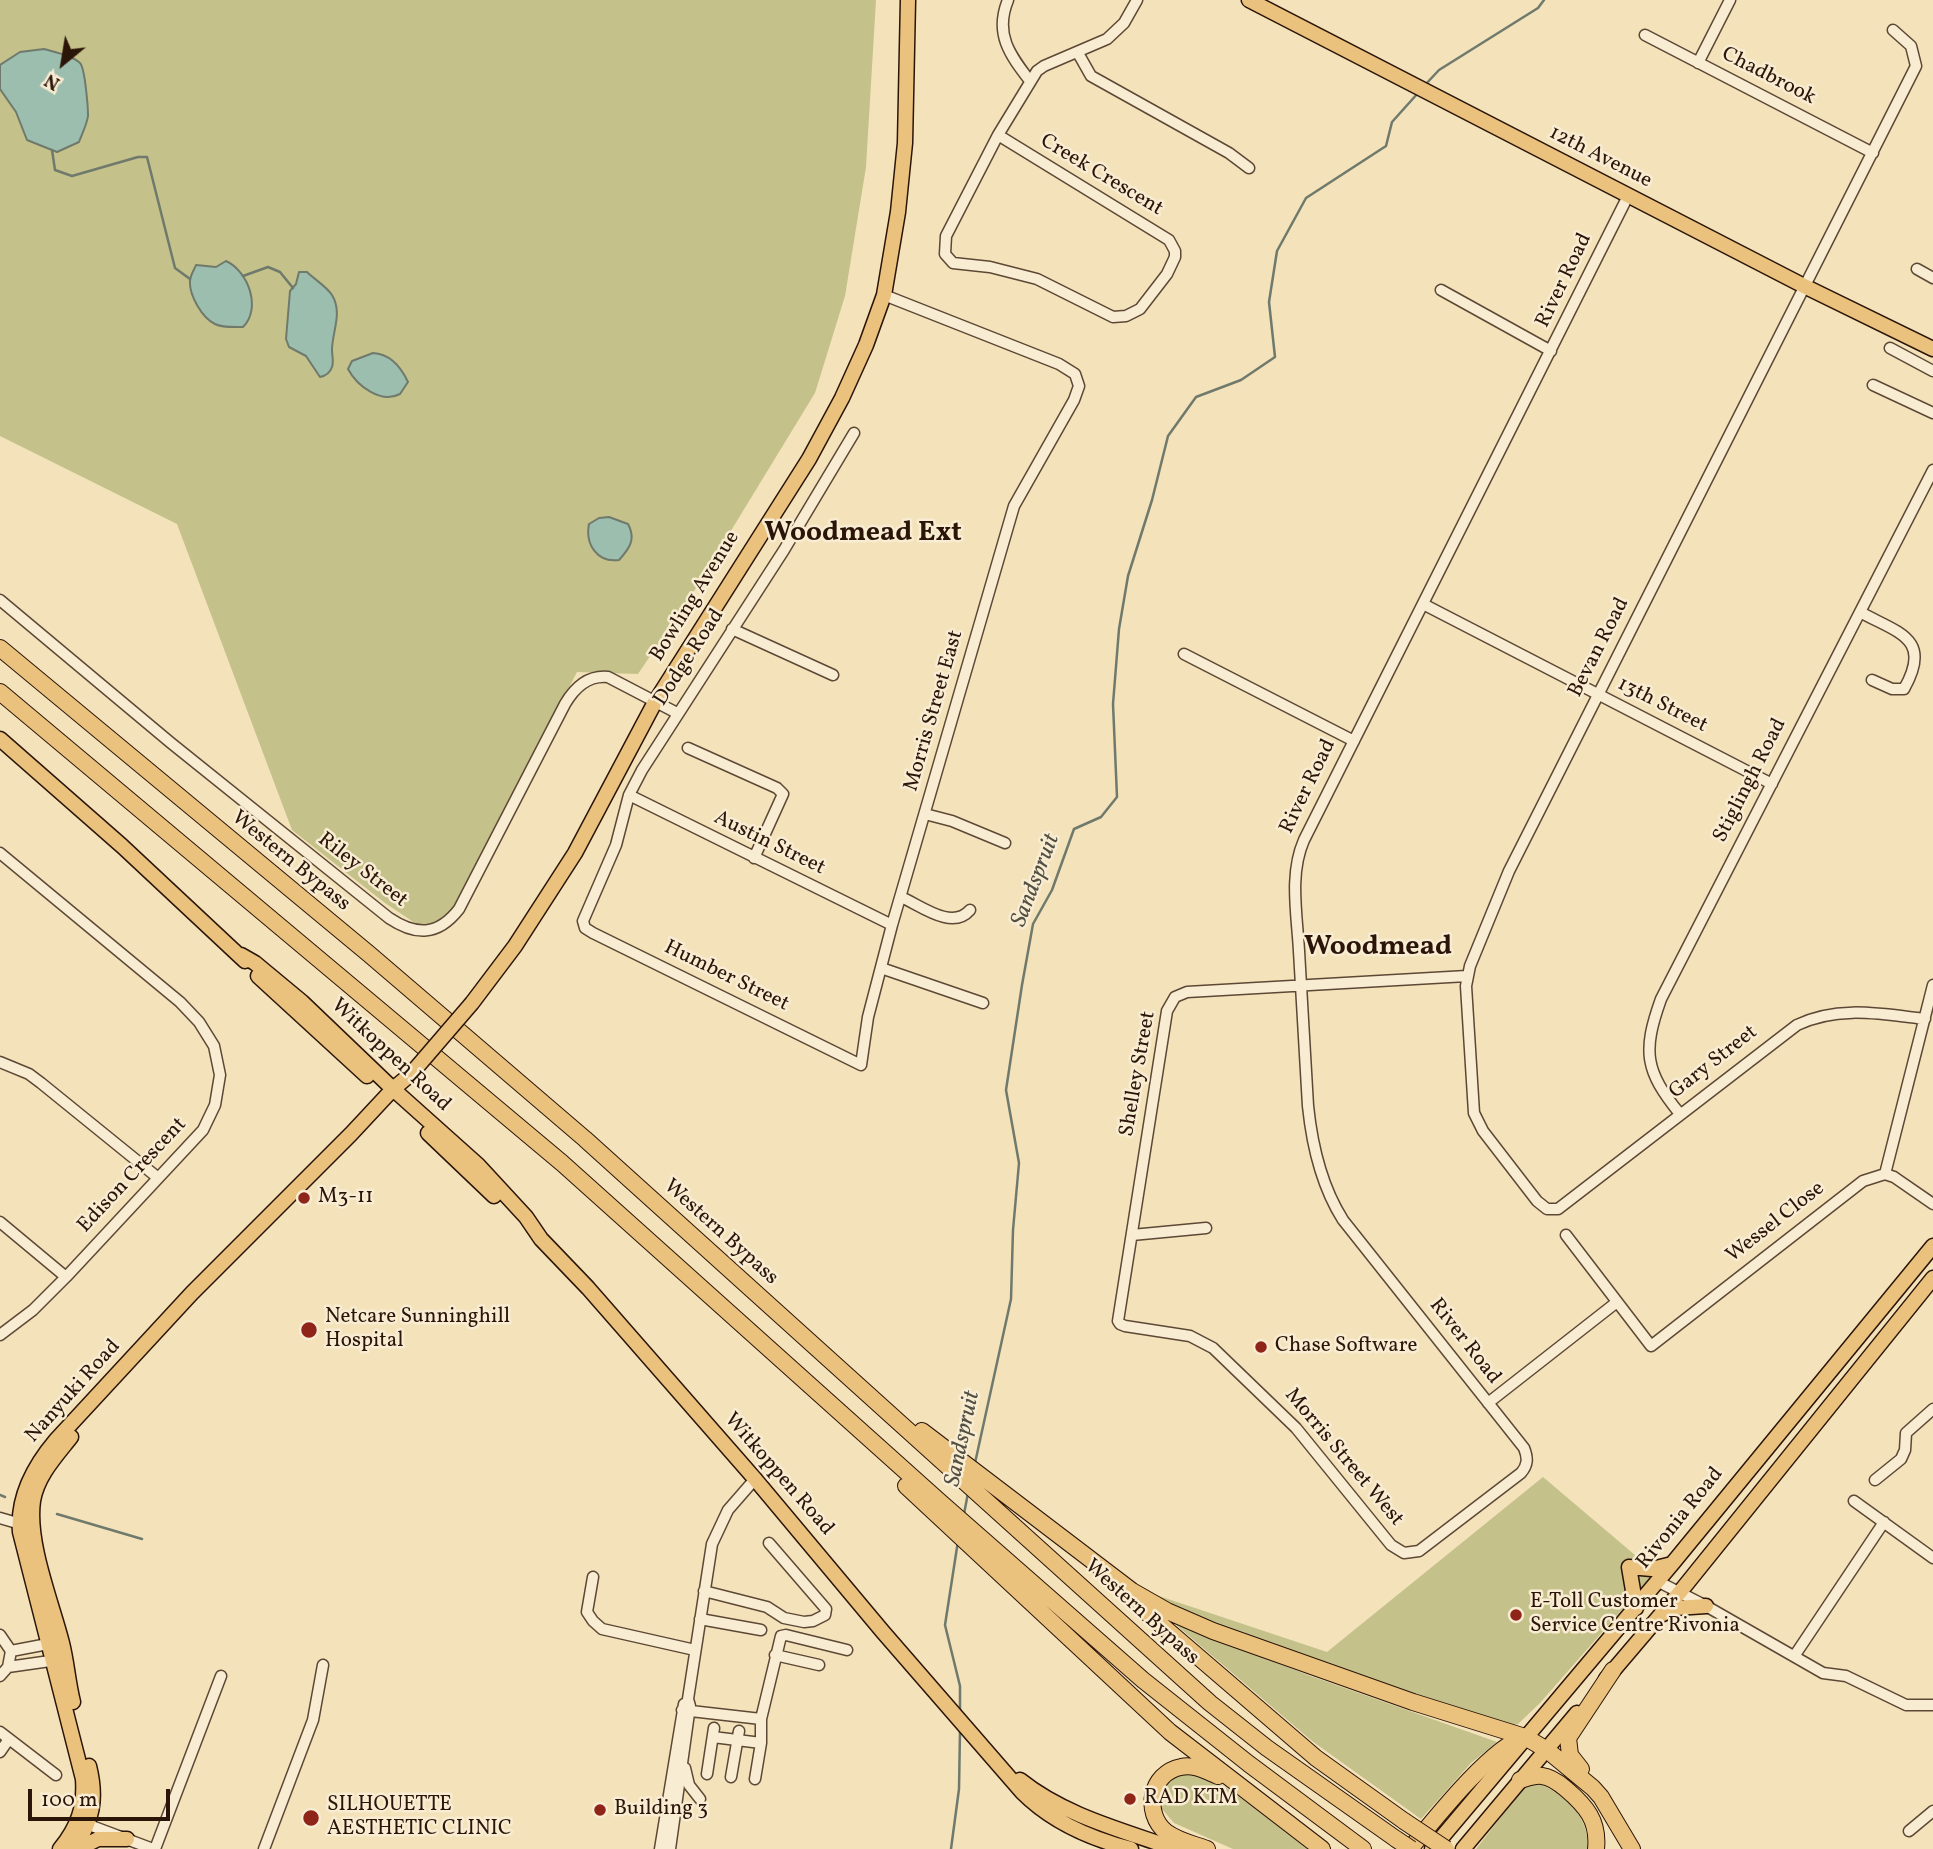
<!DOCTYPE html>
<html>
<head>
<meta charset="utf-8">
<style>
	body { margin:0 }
	#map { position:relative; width:1933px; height:1849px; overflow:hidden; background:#f4e2ba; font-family:Vollkorn,serif }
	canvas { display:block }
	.north { position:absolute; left:28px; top:28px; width:70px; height:70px; -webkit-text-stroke:5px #f8ecd2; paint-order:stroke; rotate:210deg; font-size:19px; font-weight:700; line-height:28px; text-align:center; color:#2b1509 }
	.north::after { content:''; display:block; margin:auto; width:24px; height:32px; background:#2b1509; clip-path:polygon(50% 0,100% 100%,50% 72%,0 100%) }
	.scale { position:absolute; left:28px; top:1789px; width:142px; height:32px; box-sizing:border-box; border:4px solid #2b1509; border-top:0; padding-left:9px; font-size:21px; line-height:24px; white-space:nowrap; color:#2b1509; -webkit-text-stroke:5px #f8ecd2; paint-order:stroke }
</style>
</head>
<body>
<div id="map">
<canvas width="1933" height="1849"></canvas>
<div class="north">N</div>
<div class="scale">100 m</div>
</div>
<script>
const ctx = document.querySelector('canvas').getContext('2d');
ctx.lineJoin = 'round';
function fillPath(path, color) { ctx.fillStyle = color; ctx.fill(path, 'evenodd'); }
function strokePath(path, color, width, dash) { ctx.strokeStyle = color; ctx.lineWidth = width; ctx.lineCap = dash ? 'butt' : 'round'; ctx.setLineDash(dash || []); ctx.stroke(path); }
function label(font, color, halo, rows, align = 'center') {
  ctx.font = font + ' Vollkorn,serif'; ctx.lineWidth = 5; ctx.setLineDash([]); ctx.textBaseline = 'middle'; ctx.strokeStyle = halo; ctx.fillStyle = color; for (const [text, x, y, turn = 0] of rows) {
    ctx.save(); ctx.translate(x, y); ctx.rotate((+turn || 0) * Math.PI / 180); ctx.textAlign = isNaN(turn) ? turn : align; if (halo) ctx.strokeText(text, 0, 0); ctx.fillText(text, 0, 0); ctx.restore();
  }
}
const green = new Path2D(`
	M0 0H876L866 167 845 296 815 393 696 588 638 674 577 672 450 919 421 927 385 903 292 830 177 524 0 436Z
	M1543 1477 1655 1572 1540 1703 1518 1724 1509 1726 1496 1724 1214 1626 1147 1592 1327 1652Z
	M1175 1624 1308 1675 1497 1742 1471 1763 1421 1819 1312 1741Z
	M1177 1770 1210 1776 1311 1849H1233L1174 1823 1162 1809 1160 1797 1162 1788Z
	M1534 1783C1562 1789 1592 1819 1587 1849H1476L1526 1785Z`);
const water = new Path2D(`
	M44 49C54 52 72 55 80 63 85 68 88 107 88 116 87 124 82 134 79 142L57 152 27 140 16 112 0 89V65L20 52Z
	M226 261C248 271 262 308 243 327 234 327 223 328 215 324 202 318 189 295 190 281 190 276 194 270 196 265L216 267Z
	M299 272H307C314 279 326 286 332 295 343 313 332 332 332 350 332 356 334 362 332 367 330 373 325 376 320 377L306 356 289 347 286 339 290 291 296 284Z
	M373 353C391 354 401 367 408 382L400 394C381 404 357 386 348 369L352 361Z
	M609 517 628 524C636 539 630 548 619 560 597 563 585 544 589 524L599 518Z`);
const stream = new Path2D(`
	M1425 85 1439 70 1538 8 1544 0
	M52 150 55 170 72 176 138 157H147L175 268 190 279
	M243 276 268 267 280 272 293 288
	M975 1463 1011 1299 1013 1230 1019 1163 1006 1090 1022 985 1033 924 1052 890 1074 829 1101 817 1117 797 1113 704 1119 629 1128 576 1152 500 1168 436 1196 397 1241 380 1275 357 1269 302 1277 251 1306 198 1386 146 1392 122 1418 93
	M0 1495 5 1497
	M57 1514 142 1539
	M964 1514 968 1493
	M958 1541 945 1625 960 1686V1710
	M951 1849 959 1789 960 1731`);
const minor = new Path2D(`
	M1008 0C994 34 1010 55 1030 81
	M1893 30 1911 46 1916 66 1509 871 1470 966 1466 986 1474 1113 1483 1131 1537 1201 1547 1209H1558L1797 1025C1838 1005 1882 1014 1925 1019
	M1645 35 1873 153
	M1078 53 1091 76 1229 153 1249 168
	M1698 63 1730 0
	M998 135 1169 240 1175 251V257L1167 274 1140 309 1126 316 1113 317 1037 279 990 267 953 263 945 254 946 236 998 135 1037 71 1044 66 1107 39 1124 23 1137 0
	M1917 269 1933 278
	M1441 290 1551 351
	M1890 348 1933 371
	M1873 385 1933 413
	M854 433 784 550 642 770 629 795 616 845 583 921 585 928 593 933 861 1065 868 1017 892 925 1014 506 1074 400 1079 386 1075 374 1059 364 884 295
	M0 600 171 743 389 918C416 936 438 936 459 909L565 704C575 687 588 675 608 677L677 713
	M1423 604 1772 784
	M1860 612C1898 633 1933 638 1904 689H1892L1872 680
	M732 629 833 675
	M1184 654 1354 741
	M688 748 777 788 783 794 754 858
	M629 795 892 925
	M925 814 952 821 1005 843
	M0 853 180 1002 199 1022 214 1046 220 1075 215 1105 203 1130 66 1277 33 1310 0 1335
	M901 897C920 905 952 931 970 910
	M881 968 983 1003
	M1467 976 1187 992 1175 997 1167 1011 1118 1321 1120 1324 1125 1326 1190 1336 1213 1348 1296 1428 1391 1545 1404 1553 1419 1551 1521 1473C1528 1465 1528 1458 1524 1448L1343 1220C1322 1187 1312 1145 1308 1106 1305 1054 1302 1002 1299 951 1297 914 1289 874 1304 840L1628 196
	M0 1062 29 1074 41 1083 157 1177
	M1680 1114C1645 1071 1642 1052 1661 999L1933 470
	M1885 1174 1933 985
	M0 1222 66 1277
	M1132 1235 1206 1228
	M1566 1235 1651 1346 1863 1181 1885 1174 1894 1177 1933 1204
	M1488 1403 1617 1302
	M1875 1480 1901 1459 1905 1450 1906 1433 1933 1409
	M1854 1501 1933 1558
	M0 1518 24 1525
	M593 1577 587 1612 593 1621 602 1629 695 1650
	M1657 1581 1706 1606 1823 1673 1846 1676 1906 1705H1933
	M704 1591 767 1607 784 1618 804 1622 813 1621 825 1615 826 1609 769 1543
	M700 1619 761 1630
	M0 1635 11 1651 8 1667 0 1676
	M11 1651 53 1643
	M775 1655 819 1665
	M1795 1655 1884 1522
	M8 1667 57 1660
	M682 1710 761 1719 781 1636 786 1635 847 1650
	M0 1732 56 1775
	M713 1737 761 1743
	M0 1752 9 1739
	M685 1768 689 1785 700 1799
	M707 1774 714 1728
	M731 1777 739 1731
	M755 1779 761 1743V1719
	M81 1822 153 1849
	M1909 1831 1933 1811
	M155 1849 221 1676
	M264 1849 313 1720 323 1665
	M660 1849 684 1704
	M670 1849 690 1706 688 1699 712 1544 728 1510 755 1479`);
const major = new Path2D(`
	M1249 0 1804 286 1933 349
	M0 739 122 846 245 961
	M241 955 255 963 302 1002 393 1089 478 1165 526 1217 541 1239 588 1288 755 1479 883 1632 1022 1792C1051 1821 1091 1839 1131 1849
	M258 976 367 1076
	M472 1003 515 946 575 853 655 702 809 459 842 398 866 345 884 295 898 212 905 143 908 0
	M428 1133 494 1196
	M71 1437C56 1456 37 1476 33 1501 27 1543 52 1603 62 1643 67 1663 68 1682 73 1702
	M1636 1608 1629 1567 1652 1569 1672 1564
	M1663 1614 1676 1608 1706 1606
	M1606 1679 1680 1592 1933 1278
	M1020 1780C1065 1816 1122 1830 1175 1849
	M60 1849C78 1827 85 1807 83 1779L20 1532C17 1497 34 1466 56 1440L192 1293 351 1134 393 1089 411 1074
	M73 1849C93 1822 97 1798 89 1766
	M78 1849 98 1839H127
	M1432 1849 1672 1564 1933 1246
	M1463 1849 1577 1713`);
const highway = new Path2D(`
	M0 648 369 954 585 1139 1210 1703 1267 1748 1396 1839
	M0 692 562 1163 940 1502 1143 1680 1249 1764 1363 1849
	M922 1431 1132 1591 1167 1611 1213 1631 1413 1702 1525 1737 1547 1750 1593 1788 1601 1797 1632 1849
	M906 1486 1170 1732 1322 1849
	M1131 1599 1316 1758 1404 1821
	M1581 1769 1570 1755 1568 1738 1613 1670
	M1520 1780C1527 1778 1534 1775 1542 1776 1551 1777 1559 1783 1566 1789 1586 1806 1599 1821 1596 1849
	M1207 1849C1193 1844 1178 1841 1166 1832 1143 1813 1150 1773 1181 1767 1194 1764 1206 1771 1218 1776
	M1410 1849C1433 1821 1492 1746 1525 1737`);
const majorBridge = new Path2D(`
	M411 1074 472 1003`);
const highwayBridge = new Path2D(`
	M1404 1821 1446 1849
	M1396 1839 1411 1849`);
const markers = [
	[304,1198,7,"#8f2418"],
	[309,1330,9,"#8f2418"],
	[1261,1347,7,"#8f2418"],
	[1516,1615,7,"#8f2418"],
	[1130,1799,7,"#8f2418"],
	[600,1810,7,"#8f2418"],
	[311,1818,9,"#8f2418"]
];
const streetNames = [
	["Chadbrook",1768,77,27],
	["12th Avenue",1600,158,27],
	["Creek Crescent",1101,176,31],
	["River Road",1565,281,-64],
	["Bowling Avenue",696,597,-58],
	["Bevan Road",1600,648,-63],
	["Dodge Road",690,658,-57],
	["13th Street",1662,706,27],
	["Morris Street East",935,711,-74],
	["Stiglingh Road",1751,781,-63],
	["River Road",1309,787,-64],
	["Austin Street",769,844,26],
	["Western Bypass",290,862,39],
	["Riley Street",362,871,38],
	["Humber Street",726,977,26],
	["Witkoppen Road",390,1056,43],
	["Gary Street",1714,1063,-38],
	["Shelley Street",1139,1074,-80],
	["Edison Crescent",133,1176,-47],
	["Wessel Close",1776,1223,-38],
	["Western Bypass",720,1233,42],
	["River Road",1464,1342,52],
	["Nanyuki Road",74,1392,-48],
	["Morris Street West",1343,1458,50],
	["Witkoppen Road",778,1475,49],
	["Rivonia Road",1681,1519,-51],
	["Western Bypass",1141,1613,42]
];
const poiNames = [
	["M3-11",318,1198],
	["Netcare Sunninghill",325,1318],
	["Hospital",325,1342],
	["Chase Software",1275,1347],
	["E-Toll Customer",1530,1603],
	["Service Centre Rivonia",1530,1627],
	["RAD KTM",1144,1799],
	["SILHOUETTE",327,1806],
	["AESTHETIC CLINIC",327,1830],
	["Building 3",614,1810]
];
const waterNames = [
	["Sandspruit",1037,881,-69],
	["Sandspruit",964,1439,-78]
];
const districtNames = [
	["Woodmead Ext",863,535],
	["Woodmead",1378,949]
];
fillPath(green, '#c4c18a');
fillPath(water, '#9cbeae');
strokePath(water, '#6f7a6c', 2);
strokePath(stream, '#6f7a6c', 2.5);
strokePath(minor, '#5d4835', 13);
strokePath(major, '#2b1509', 17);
strokePath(highway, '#2b1509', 18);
strokePath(minor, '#f8ecd2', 10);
strokePath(major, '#eac17d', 14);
strokePath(highway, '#eac17d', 16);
strokePath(majorBridge, '#2b1509', 17, []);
strokePath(highwayBridge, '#2b1509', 18, []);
strokePath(majorBridge, '#eac17d', 14);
strokePath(highwayBridge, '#eac17d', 16);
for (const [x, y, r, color] of markers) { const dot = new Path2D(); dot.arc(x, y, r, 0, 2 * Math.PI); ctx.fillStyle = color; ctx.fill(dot); strokePath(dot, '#f8ecd2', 2.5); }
label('21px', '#2b1509', '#f8ecd2', streetNames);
label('21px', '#2b1509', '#f8ecd2', poiNames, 'left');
label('italic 23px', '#535043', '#f8ecd2', waterNames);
label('bold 28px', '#2b1509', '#f8ecd2', districtNames);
</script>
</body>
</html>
